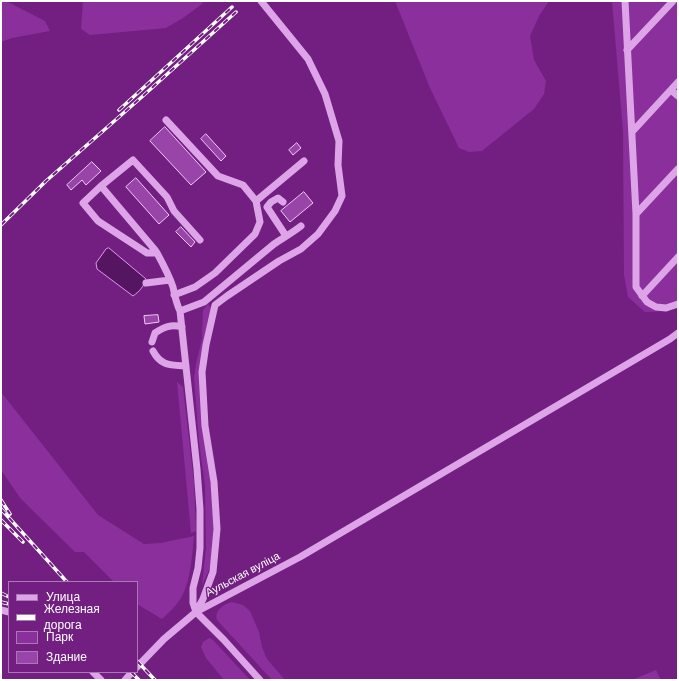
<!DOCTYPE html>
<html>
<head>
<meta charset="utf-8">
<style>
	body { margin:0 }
	#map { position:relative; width:679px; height:681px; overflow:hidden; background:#721f81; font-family:"DM Sans",sans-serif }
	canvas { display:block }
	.frame { position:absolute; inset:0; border:2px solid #fff; pointer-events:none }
	.legend { position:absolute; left:8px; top:581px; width:130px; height:92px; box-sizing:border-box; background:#721f81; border:1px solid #aa79b3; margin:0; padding:5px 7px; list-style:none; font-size:12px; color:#fff }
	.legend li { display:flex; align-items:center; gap:8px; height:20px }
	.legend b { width:20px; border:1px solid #aa79b3 }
</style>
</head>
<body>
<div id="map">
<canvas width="679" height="681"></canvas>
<div class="frame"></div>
<ul class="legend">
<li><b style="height:5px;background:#dda5e8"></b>Улица</li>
<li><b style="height:5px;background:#fff"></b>Железная дорога</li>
<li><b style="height:11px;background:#8b2f9d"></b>Парк</li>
<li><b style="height:11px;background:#9844a9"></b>Здание</li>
</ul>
</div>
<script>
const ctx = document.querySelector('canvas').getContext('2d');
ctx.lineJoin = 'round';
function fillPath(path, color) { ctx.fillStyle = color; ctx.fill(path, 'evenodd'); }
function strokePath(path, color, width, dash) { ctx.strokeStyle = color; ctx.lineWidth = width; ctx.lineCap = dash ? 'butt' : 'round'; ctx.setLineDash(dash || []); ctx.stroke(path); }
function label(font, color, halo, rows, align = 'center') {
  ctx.font = font + ' "DM Sans",sans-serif'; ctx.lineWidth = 3; ctx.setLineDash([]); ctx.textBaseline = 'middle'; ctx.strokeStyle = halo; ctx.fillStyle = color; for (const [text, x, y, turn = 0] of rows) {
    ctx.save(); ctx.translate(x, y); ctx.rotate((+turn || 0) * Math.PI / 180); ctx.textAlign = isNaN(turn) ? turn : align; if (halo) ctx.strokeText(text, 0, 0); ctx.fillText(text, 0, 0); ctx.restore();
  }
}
const green = new Path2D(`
	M1 1H6L45 21 50 31 12 38 1 42Z
	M83 1H204L202 4 183 18 166 28 90 35 81 29Z
	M395 1H549L539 16 530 36 534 60 546 81 544 94 534 109 482 151 469 152 459 148 430 88Z
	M612 1H678V308L666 311 645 312 628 297 624 275 623 131Z
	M208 304 211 308 200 372 215 530 210 568 202 585 206 548 205 485 199 442 194 378 196 364 202 339 203 310Z
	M177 382 183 387 194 483 196 531 191 533Z
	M1 392 98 515 144 544 161 543 194 536C192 556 191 580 181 598 176 606 169 613 162 619L137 604V582H114L84 552H75L21 499 1 470Z
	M232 602 243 605 250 611 259 632 262 647 267 659 285 680H272L217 620C214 610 224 604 232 602Z
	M209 638 213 640 250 680H224L206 658 201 647 203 642Z
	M656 670 661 680H632Z`);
const water = new Path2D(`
	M109 248 146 279C144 286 140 291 133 296L97 269 96 263 106 249Z`);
const building = new Path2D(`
	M165 127 206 172 191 185 150 141Z
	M206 134 226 156 221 161 201 139Z
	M297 143 301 148 293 155 289 150Z
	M92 162 101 171 86 185 82 180 71 190 67 185Z
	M136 178 169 215 159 224 126 187Z
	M304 192 313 203 290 222 281 211Z
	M181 227 195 242 191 247 176 232Z
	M158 315 159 322 145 324 144 316Z`);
const minor = new Path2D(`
	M625 1 636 214 678 169
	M627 50 673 1
	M671 90 678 96
	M166 120 218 176 243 185 256 201 260 222 255 234 215 273 195 287 174 295
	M632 132 678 82
	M101 186 133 160 167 197 174 211 200 240
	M256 201 304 161
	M283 202 278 198 271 202 267 207 286 236
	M636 214V287L647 302 656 307 666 308 678 304
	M157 253H147L98 221 83 203 101 186 155 250 157 253C163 264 169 275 173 287 175 296 176 303 180 311L197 469 200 509V548L198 568 193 588V603L196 612
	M146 283 170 280
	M642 296 678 257
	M180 311 204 302 274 244C283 238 292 233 301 226
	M152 342 155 333C164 327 171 324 182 327
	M153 351C161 366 170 365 186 366
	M1 610 9 612
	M196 612 203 599 213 572 217 529 214 482 205 426 202 372 206 345 215 305 227 296 279 261 301 249 318 234 335 211 342 196 338 165 339 141 325 94 308 59 261 1
	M196 612 224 640 260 680
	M137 667 164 639 196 612 300 557 670 339 678 333
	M93 672 101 680
	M125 680 132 672`);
const rail = new Path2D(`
	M119 110 232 7
	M1 225 46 181 144 95 236 12
	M1 500 10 514
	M1 509 67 582
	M1 520 23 542
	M1 593 9 597
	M1 602 9 604
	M137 661 155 680
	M131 672 139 680`);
const streetNames = [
	["Аульская вуліца",243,575,-28]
];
fillPath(green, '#8b2f9d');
fillPath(water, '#561560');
strokePath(water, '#db99ea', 1);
fillPath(building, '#9844a9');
strokePath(building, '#efc9f6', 1);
strokePath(minor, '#dda5e8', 7);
strokePath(rail, '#fff', 3.5);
strokePath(rail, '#721f81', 2, [6]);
label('11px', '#fff', '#721f81', streetNames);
</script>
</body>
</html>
